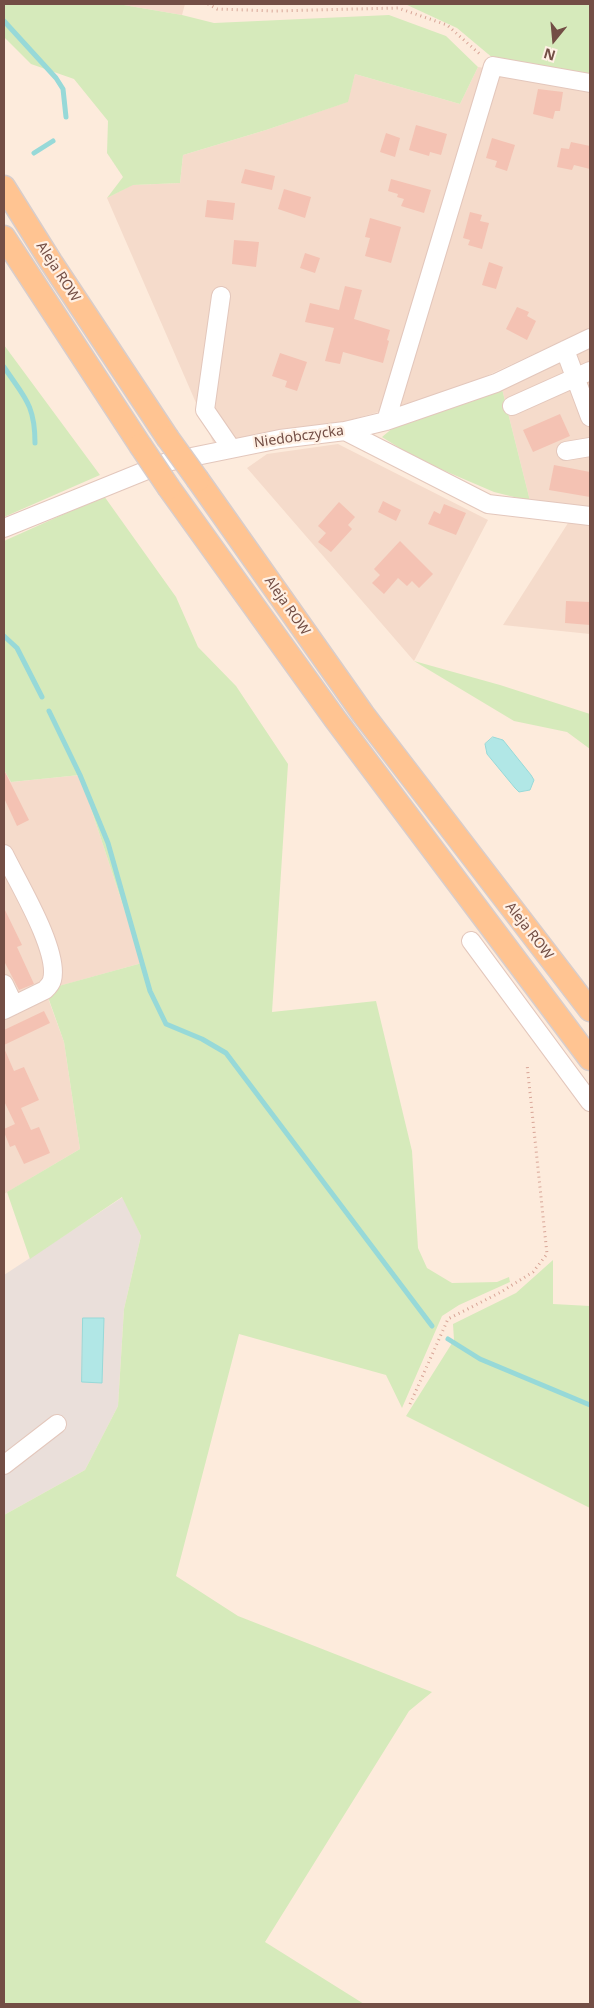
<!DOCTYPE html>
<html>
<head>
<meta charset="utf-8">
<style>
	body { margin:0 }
	#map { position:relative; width:594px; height:2008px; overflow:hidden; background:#fdebdc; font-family:"Noto Sans",sans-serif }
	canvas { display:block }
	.frame { position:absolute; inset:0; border:5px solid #734e45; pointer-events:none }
	.north { position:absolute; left:529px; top:15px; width:50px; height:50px; -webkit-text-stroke:4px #fff0e4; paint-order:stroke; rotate:197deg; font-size:14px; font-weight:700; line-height:20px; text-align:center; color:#734e45 }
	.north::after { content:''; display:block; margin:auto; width:18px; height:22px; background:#734e45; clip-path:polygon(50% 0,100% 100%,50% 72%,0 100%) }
</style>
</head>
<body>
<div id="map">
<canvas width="594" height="2008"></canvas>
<div class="frame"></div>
<div class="north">N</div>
</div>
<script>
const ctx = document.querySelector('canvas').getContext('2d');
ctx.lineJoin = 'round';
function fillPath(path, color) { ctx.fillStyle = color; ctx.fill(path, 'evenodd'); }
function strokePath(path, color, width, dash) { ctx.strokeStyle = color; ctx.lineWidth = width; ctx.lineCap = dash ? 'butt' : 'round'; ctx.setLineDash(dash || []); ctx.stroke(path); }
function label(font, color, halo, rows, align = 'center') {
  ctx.font = font + ' "Noto Sans",sans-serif'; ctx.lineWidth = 4.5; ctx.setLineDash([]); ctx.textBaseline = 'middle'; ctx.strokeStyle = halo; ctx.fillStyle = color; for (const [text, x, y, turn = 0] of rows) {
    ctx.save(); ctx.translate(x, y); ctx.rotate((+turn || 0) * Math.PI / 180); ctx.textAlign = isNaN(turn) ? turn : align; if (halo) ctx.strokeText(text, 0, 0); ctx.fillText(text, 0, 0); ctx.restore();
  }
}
const residential = new Path2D(`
	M118 4H185L182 15Z
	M478 67 590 83V328L456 390 343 422 213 442 107 198 132 185 180 183 183 155 266 130 347 102 355 74 460 104Z
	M590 347V509L530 501 502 389Z
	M338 444 488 520 414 661 247 468 267 454Z
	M568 523 590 525V634L503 625Z
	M4 770 11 782 80 775 142 963 45 990 64 1042 80 1149 4 1194Z`);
const industrial = new Path2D(`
	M123 1197 141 1236 124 1309 118 1406 85 1470 4 1515V1275Z`);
const green = new Path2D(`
	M4 4H118L182 15 214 23 389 15 446 36 478 67 460 104 355 74 348 102 266 130 183 155 180 183 133 185 107 198 123 177 107 153 108 121 74 79 31 64 4 37Z
	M405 4H590V74L494 59 457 28Z
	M4 345 100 475 4 517Z
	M502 389 530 501 494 492 417 459 382 437 394 427Z
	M104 496 176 597 198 647 236 686 288 764 272 1012 376 1001 412 1151 418 1248 427 1268 452 1283 497 1282 509 1277 510 1282 459 1305 442 1316 402 1408 386 1375 239 1334 176 1576 238 1616 432 1692 409 1711 265 1942 364 2004H4V1515L85 1470 118 1406 124 1309 141 1236 122 1197 30 1259 7 1192 80 1149 64 1042 48 997 55 987 142 963 80 775 11 782 4 770V541Z
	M414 661 500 685 590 714V749L567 732 514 721Z
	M553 1260V1304L590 1306V1508L406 1416 454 1340 453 1324 516 1293Z`);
const water = new Path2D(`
	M493 737 503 740 531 775 534 780 530 790 519 792 515 788 487 754 485 744Z
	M83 1318H104L102 1383 82 1382Z`);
const stream = new Path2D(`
	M4 21 56 78 63 89 66 117
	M34 153 53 141
	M4 367C24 397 35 404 35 443
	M4 636 17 648 42 697
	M49 711 80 775 108 843 150 991 166 1024 202 1039 226 1053 432 1326
	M448 1339 480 1359 590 1405`);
const building = new Path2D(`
	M538 89 563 92 560 111H555L553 119 533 114Z
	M416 125 447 134 441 155 430 152 429 156 409 150Z
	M386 133 400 138 395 157 380 152Z
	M492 138 515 145 507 171 495 167 497 161 486 158Z
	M571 142 590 146V169L574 165 572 170 557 167 561 148 569 149Z
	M245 169 275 176 272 190 241 183Z
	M391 179 431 190 424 213 401 206 404 199 397 197 398 194 388 191Z
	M284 189 311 197 305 218 278 209Z
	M207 200 235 203 233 220 205 217Z
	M470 212 482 215 480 221 489 223 482 249 468 245 470 240 463 238Z
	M370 218 401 227 391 263 365 256 370 238 365 237Z
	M234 240 259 242 256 267 232 264Z
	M305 253 320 258 315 273 300 268Z
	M489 262 503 267 496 289 482 285Z
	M345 286 362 290 354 319 390 330 387 340 389 341 383 363 343 352 340 364 325 361 334 328 305 322 310 303 339 310Z
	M517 307 529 312 527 316 536 321 527 340 506 329Z
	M280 353 307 362 297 391 285 387 287 381 272 376Z
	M560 414 570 436 533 452 523 430Z
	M554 465 590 472V497L549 490Z
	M383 501 401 510 396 521 378 512Z
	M339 502 355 517 348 525 352 529 331 552 318 542 326 533 318 526Z
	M444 504 466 513 456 535 428 524 434 511 440 514Z
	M400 541 433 574 419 588 412 581 407 586 398 578 384 594 372 583 380 575 374 569Z
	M566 601 590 602V625L565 623Z
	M4 770 29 820 17 826 4 798Z
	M4 908 22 945 17 947 34 984 19 990 4 961Z
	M44 1011 50 1023 4 1045V1030Z
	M4 1048 14 1071 24 1067 39 1100 21 1108 31 1130 39 1127 50 1153 24 1164 15 1145 10 1147 4 1132V1129L15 1124 4 1101Z`);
const path = new Path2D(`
	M208 4 217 9 274 11 398 8 447 25 482 56
	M410 1404 448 1319 501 1292 533 1272 547 1254 527 1064`);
const minor = new Path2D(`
	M221 296 205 410 231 448
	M565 350 590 417
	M512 406 590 371
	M386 421 493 66 590 83
	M345 431 488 504 590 516
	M566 451 590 447
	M4 528 167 462 280 439 345 431 386 421 496 383 590 338
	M4 854C17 881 60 951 52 980 51 984 48 987 45 990L4 1010
	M471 941 590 1102
	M4 984 14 1005
	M4 1465 57 1424`);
const major = new Path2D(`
	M4 187 51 262 167 437
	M4 237 140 445
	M198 480 363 714 590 1010
	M169 488 335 719 590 1059`);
const majorBridge = new Path2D(`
	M167 437 198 480
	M140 445 169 488`);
const streetNames = [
	["Aleja ROW",58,272,57],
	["Niedobczycka",299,437,-8],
	["Aleja ROW",287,606,55],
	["Aleja ROW",529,931,52]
];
fillPath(residential, '#f5dbcb');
fillPath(industrial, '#eadfda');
fillPath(green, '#d6eabb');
fillPath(water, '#b1e7e6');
strokePath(water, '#97d9d8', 1);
strokePath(stream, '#97d9d8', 5);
fillPath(building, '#f4c2b3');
strokePath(minor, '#e3c7bc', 20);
strokePath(major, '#d8cdcb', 25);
strokePath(path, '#d8a597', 3, [1, 4]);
strokePath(minor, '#fff', 18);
strokePath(major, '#ffc492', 22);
strokePath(majorBridge, '#d8cdcb', 25, []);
strokePath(majorBridge, '#ffc492', 22);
label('14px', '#734e45', '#fff0e4', streetNames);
</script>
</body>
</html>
